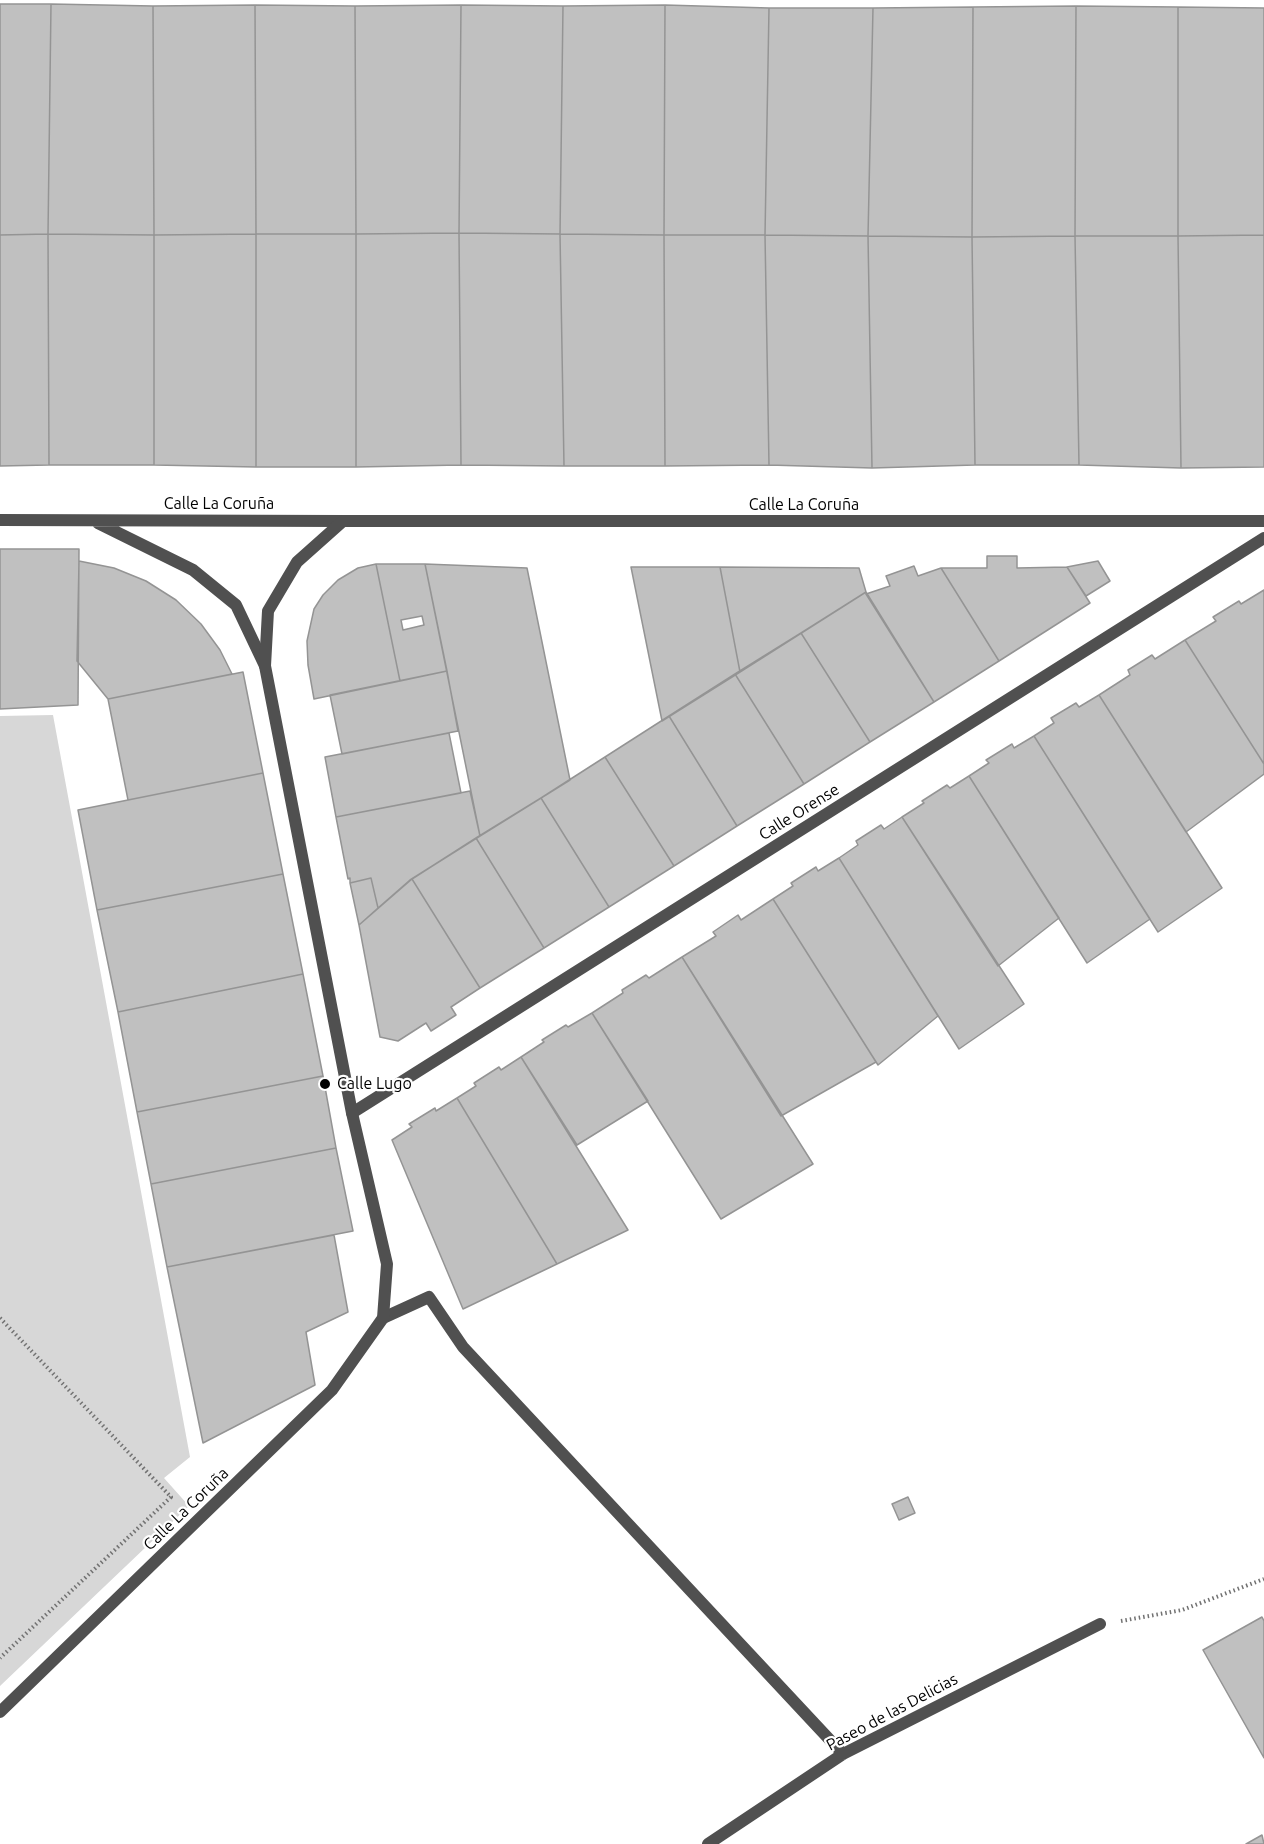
<!DOCTYPE html>
<html>
<head>
<meta charset="utf-8">
<style>
	body { margin:0 }
	canvas { display:block; background:#fff }
</style>
</head>
<body>
<canvas width="1264" height="1844"></canvas>
<script>
const ctx = document.querySelector('canvas').getContext('2d');
ctx.lineJoin = 'round';
function fillPath(path, color) { ctx.fillStyle = color; ctx.fill(path, 'evenodd'); }
function strokePath(path, color, width, dash) { ctx.strokeStyle = color; ctx.lineWidth = width; ctx.lineCap = dash ? 'butt' : 'round'; ctx.setLineDash(dash || []); ctx.stroke(path); }
function label(font, color, halo, rows, align = 'center') {
  ctx.font = font + ' Ubuntu,sans-serif'; ctx.lineWidth = 4.5; ctx.setLineDash([]); ctx.textBaseline = 'middle'; ctx.strokeStyle = halo; ctx.fillStyle = color; for (const [text, x, y, turn = 0] of rows) {
    ctx.save(); ctx.translate(x, y); ctx.rotate((+turn || 0) * Math.PI / 180); ctx.textAlign = isNaN(turn) ? turn : align; if (halo) ctx.strokeText(text, 0, 0); ctx.fillText(text, 0, 0); ctx.restore();
  }
}
const green = new Path2D(`
	M53 715 190 1457 164 1478 189 1506 0 1686V716Z`);
const building = new Path2D(`
	M0 4H51L48 234 0 235Z
	M51 4 153 6 154 235 48 234Z
	M255 5 355 6 356 234H256Z
	M255 5 256 234 154 235 153 6Z
	M461 5 563 6 560 234 459 233Z
	M461 5 459 233 356 234 355 6Z
	M665 5 769 8 765 235H664Z
	M665 5 664 235 560 234 563 6Z
	M1076 6 1178 7V236H1075Z
	M1076 6 1075 236 972 237 973 7Z
	M973 7 972 237 868 236 873 8Z
	M1178 7 1264 8V235L1178 236Z
	M769 8H873L868 236 765 235Z
	M459 233 461 465 356 467V234Z
	M459 233 560 234 564 466 461 465Z
	M48 234 49 465 0 466V235Z
	M48 234 154 235V465H49Z
	M256 234V467L154 465V235Z
	M256 234H356V467H256Z
	M560 234 664 235 665 466H564Z
	M664 235H765L769 465 665 466Z
	M765 235 868 236 872 468 769 465Z
	M1264 235V467L1181 468 1178 236Z
	M868 236 972 237 975 465 872 468Z
	M1075 236 1079 465H975L972 237Z
	M1075 236H1178L1181 468 1079 465Z
	M0 549H79L78 705 0 709Z
	M987 556H1017V568L1067 567 1090 603 999 661 941 568H987Z
	M79 561 114 568 146 581 176 600 201 624 220 650 232 674 108 699 77 661Z
	M1098 561 1110 581 1086 596 1067 567Z
	M376 564H425L447 671 400 681ZM422 616 424 625 403 630 401 620Z
	M376 564 400 681 314 699 308 665 307 641 314 609 323 595 338 580 358 568Z
	M425 564 527 568 570 780 480 836Z
	M914 566 918 576 941 568 999 661 934 702 866 594 890 586 886 576Z
	M631 567H720L740 672 662 721Z
	M720 567 859 568 866 592 740 672Z
	M1264 590V764L1185 640 1216 621 1213 617 1239 601 1241 604Z
	M866 592 934 702 870 742 801 633Z
	M801 633 870 742 804 784 735 674Z
	M1185 640 1264 764V774L1186 832 1099 695 1130 675 1128 670 1152 655 1155 659Z
	M447 671 458 731 342 754 330 695Z
	M243 672 263 773 128 800 108 699Z
	M735 674 804 784 737 826 669 716Z
	M1099 695 1222 888 1158 932 1034 736 1054 723 1051 718 1076 703 1079 707Z
	M669 716 737 826 674 866 605 757Z
	M449 733 461 793 336 817 325 757Z
	M1034 736 1150 919 1087 963 969 776 989 763 986 760 1012 744 1014 748Z
	M605 757 674 866 609 907 541 798Z
	M263 773 283 874 97 910 78 810Z
	M969 776 1059 918 998 966 902 817 924 803 922 801 947 785 950 788Z
	M470 791 480 836 410 880 378 908 371 878 350 883V878L348 879 336 817Z
	M541 798 609 907 544 948 476 838Z
	M902 817 1024 1004 959 1049 839 858 858 845 856 841 881 825 884 829Z
	M476 838 544 948 480 988 412 879Z
	M839 858 938 1016 878 1065 773 899 793 886 791 883 816 867 818 871Z
	M283 874 303 974 118 1012 97 910Z
	M371 878 378 908 359 925 350 883Z
	M412 879 480 988 451 1007 456 1015 431 1031 426 1023 398 1041 380 1037 359 925Z
	M773 899 876 1062 781 1116 682 957 716 936 713 932 738 915 741 920Z
	M682 957 813 1164 721 1219 592 1013 623 993 622 990 646 975 649 978Z
	M303 974 323 1076 137 1112 118 1012Z
	M592 1013 648 1101 577 1145 521 1057 544 1042 542 1040 566 1025 568 1027Z
	M521 1057 628 1230 557 1264 457 1098 476 1086 474 1083 499 1067 501 1070Z
	M323 1076 336 1148 151 1184 137 1112Z
	M457 1098 557 1264 463 1309 392 1140 412 1127 409 1124 435 1108 436 1111Z
	M336 1148 353 1231 167 1267 151 1184Z
	M334 1235 348 1312 306 1332 315 1385 203 1443 167 1267Z
	M908 1497 915 1513 899 1520 892 1504Z
	M1262 1617 1264 1621V1758L1203 1650Z
	M1262 1835 1264 1844H1246Z`);
const path = new Path2D(`
	M0 1318 171 1497 0 1658
	M1121 1621 1182 1610 1264 1579`);
const minor = new Path2D(`
	M0 520 343 521
	M98 523 193 570 236 605 265 666
	M352 1113 1264 538
	M383 1318 429 1297 463 1347 843 1754
	M708 1844 843 1754 1100 1624`);
const tertiary = new Path2D(`
	M0 1712 332 1390 383 1318 387 1264 352 1113 265 666 268 611 297 562 343 521H1264`);
const markers = [
	[325,1084,6,"#000"]
];
const streetNames = [
	["Calle La Coruña",219,504],
	["Calle La Coruña",804,505],
	["Calle Orense",799,812,-32],
	["Calle La Coruña",186,1509,-44],
	["Paseo de las Delicias",892,1712,-28]
];
const poiNames = [
	["Calle Lugo",337,1084]
];
fillPath(green, '#d7d7d7');
fillPath(building, '#c0c0c0');
strokePath(building, '#949494', 1.5);
strokePath(path, '#727272', 4, [1.5, 3]);
strokePath(minor, '#505050', 12);
strokePath(tertiary, '#505050', 12);
for (const [x, y, r, color] of markers) { const dot = new Path2D(); dot.arc(x, y, r, 0, 2 * Math.PI); ctx.fillStyle = color; ctx.fill(dot); strokePath(dot, '#fff', 2); }
label('16px', '#000', '#fff', streetNames);
label('16px', '#000', '#fff', poiNames, 'left');
</script>
</body>
</html>
